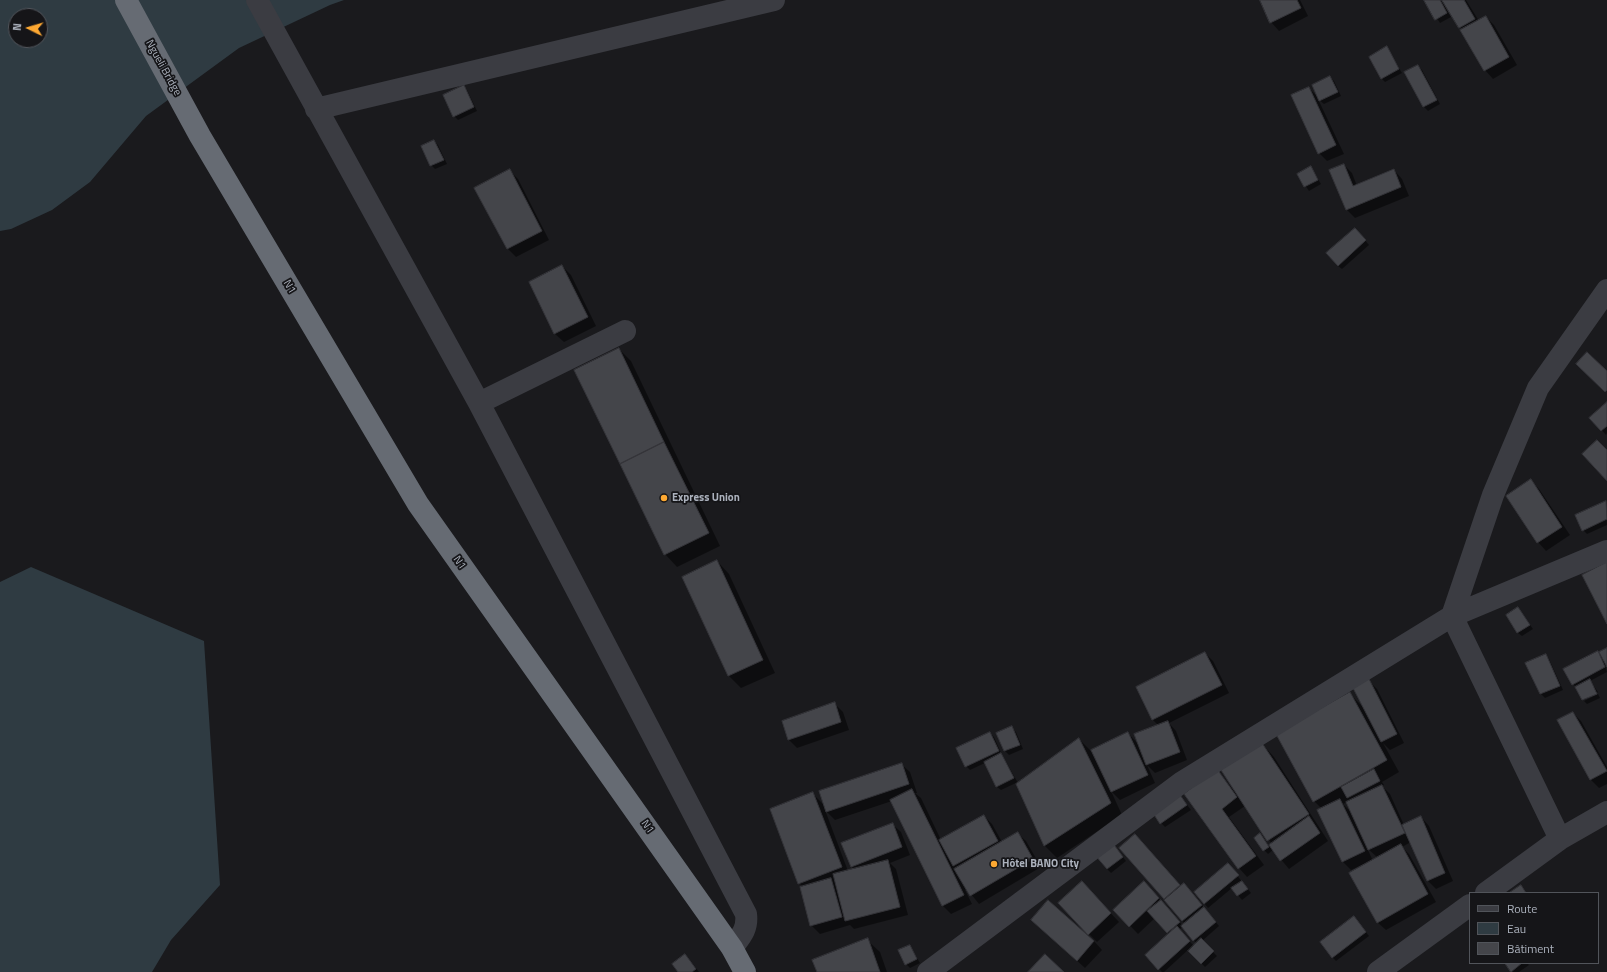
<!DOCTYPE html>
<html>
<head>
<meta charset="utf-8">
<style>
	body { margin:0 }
	#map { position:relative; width:1607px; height:972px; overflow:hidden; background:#1a1a1d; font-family:"Titillium Web",sans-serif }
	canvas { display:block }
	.legend { position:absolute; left:1469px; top:892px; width:130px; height:72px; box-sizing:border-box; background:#151518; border:1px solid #51545a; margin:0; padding:5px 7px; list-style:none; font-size:12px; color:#acb2bd }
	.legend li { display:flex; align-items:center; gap:8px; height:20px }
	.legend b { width:20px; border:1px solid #51545a }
	.north { position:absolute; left:8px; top:8px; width:40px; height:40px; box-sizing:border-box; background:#151518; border:1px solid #51545a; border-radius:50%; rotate:275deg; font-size:11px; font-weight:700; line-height:16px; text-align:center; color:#acb2bd }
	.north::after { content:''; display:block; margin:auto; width:14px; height:18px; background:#fda832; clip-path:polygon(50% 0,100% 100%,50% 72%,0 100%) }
</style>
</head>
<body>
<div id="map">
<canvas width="1607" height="972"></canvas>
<ul class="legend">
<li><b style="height:5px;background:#3b3c42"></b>Route</li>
<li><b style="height:11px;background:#2f3b42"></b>Eau</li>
<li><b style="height:11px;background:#44454a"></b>Bâtiment</li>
</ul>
<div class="north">N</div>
</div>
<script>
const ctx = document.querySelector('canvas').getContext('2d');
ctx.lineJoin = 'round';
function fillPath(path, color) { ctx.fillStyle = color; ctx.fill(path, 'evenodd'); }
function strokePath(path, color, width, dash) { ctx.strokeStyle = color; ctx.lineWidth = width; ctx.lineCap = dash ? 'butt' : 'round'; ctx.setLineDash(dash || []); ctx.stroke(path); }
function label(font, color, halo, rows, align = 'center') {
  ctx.font = font + ' "Titillium Web",sans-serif'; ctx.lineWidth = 3.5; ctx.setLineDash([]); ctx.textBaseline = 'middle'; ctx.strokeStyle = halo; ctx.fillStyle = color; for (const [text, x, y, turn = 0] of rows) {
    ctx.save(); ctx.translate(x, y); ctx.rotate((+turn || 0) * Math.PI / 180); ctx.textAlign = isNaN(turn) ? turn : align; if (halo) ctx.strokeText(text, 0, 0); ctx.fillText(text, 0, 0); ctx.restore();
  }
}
const water = new Path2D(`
	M0 0H344L330 5 239 48 146 116 90 182 52 210 11 229 0 231ZM16 16H40V40H16Z
	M31 567 204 641 220 885 171 940 152 972H0V582Z`);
const shadow = new Path2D(`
	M1261 0H1300L1308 16 1279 31 1271 22Z
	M1425 0H1441L1451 17 1440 23Z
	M1444 0H1466L1479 21 1486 17 1494 25 1517 65 1493 79 1485 70Z
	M1387 48 1402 73 1385 82 1381 78Z
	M1418 66 1422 70 1440 104 1428 111 1424 107 1406 72Z
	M1330 77 1334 81 1341 96 1324 104 1318 99 1344 154 1327 161 1319 153 1309 88 1319 98Z
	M463 86 467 90 477 111 458 120 454 116Z
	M434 141 438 145 447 164 435 169 431 165Z
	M1344 165 1352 173 1357 186 1394 170 1402 179 1409 196 1355 218 1347 210Z
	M1311 168 1321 184 1309 191 1298 175Z
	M509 170 518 179 549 240 516 257 508 249 476 188Z
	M1359 233 1369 245 1342 269 1338 266Z
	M562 266 571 275 596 326 564 342 555 334 530 283Z
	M619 349 631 361 720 546 677 567 665 554Z
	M1607 403V433L1606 435 1591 418Z
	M1531 481 1539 489 1570 535 1546 551 1538 542 1508 496Z
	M1606 502 1607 525 1587 534 1583 530Z
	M717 561 729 574 775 673 741 688 729 676 683 577Z
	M1518 608 1533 629 1522 636 1518 633Z
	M1607 649V666L1605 665 1607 672 1590 681 1598 692 1583 700 1577 688 1573 684 1598 652 1602 657Z
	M1205 653 1213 661 1229 693 1169 723 1176 731 1187 760 1155 773 1147 765 1155 783 1120 800 1111 791 1122 815 1057 858 1045 846 1016 783 1001 790 997 787 985 763 970 770 966 766 990 733 994 737 1002 755 1018 783 1079 739 1091 751 1128 733 1139 745 1159 726 1152 719Z
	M1545 655 1549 659 1563 690 1545 698 1541 694 1527 663Z
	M1369 681 1377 689 1404 743 1390 750 1383 743 1399 772 1382 782 1384 785 1382 786 1390 794 1404 825 1421 817 1429 826 1453 881 1436 889 1428 881 1411 842 1402 847 1409 854 1436 902 1386 930 1377 922 1370 861 1351 870 1343 862 1318 811 1322 809 1314 801 1350 694 1365 709ZM1347 802 1351 812 1343 804ZM1367 848 1378 858 1373 861Z
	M1598 694 1600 698 1587 704 1584 701Z
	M835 704 843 712 849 730 797 748 789 740 783 722Z
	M1573 713 1581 721 1607 767V784L1599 788 1591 780 1558 721Z
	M1012 728 1016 732 1023 749 1009 755 1005 751 998 734Z
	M1262 744 1274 757 1328 841 1289 869 1273 850 1268 854 1264 850 1260 835 1269 846 1272 844 1245 806 1229 817 1264 865 1247 877 1239 868 1185 794 1217 771 1234 791Z
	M901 764 910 772 917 793H915L921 798 941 840 984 816 992 824 1002 842 1017 833 1026 841 1041 867 979 904 967 889 965 890 972 904 951 914 943 906 892 801 835 820 825 810 848 871 854 869 852 867 892 824 901 832 910 855 890 863 896 869 908 915 854 929 850 925 820 934 811 925 803 887 799 883 813 794 824 805Z
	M1178 793 1191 810 1165 827 1161 823Z
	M1112 843 1126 861 1111 873 1107 869Z
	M1143 844 1181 887 1188 888 1219 926 1202 941 1217 956 1205 967 1188 950 1164 972H1162L1146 955 1169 934 1155 918 1138 934 1115 910 1152 891 1183 926 1185 924 1121 848ZM1182 927 1197 944 1194 946 1179 930Z
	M1232 869 1251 893 1242 900 1232 888 1208 908 1195 892Z
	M1090 891 1119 922 1097 942 1089 934Z
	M1354 917 1369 936 1336 961 1332 957Z
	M1041 928 1094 941 1102 950 1085 968Z
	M867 940 880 952 887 972H818Z
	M910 946 920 963 910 968 906 964Z
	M689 959 699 972H679Z
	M1506 963H1527L1529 965 1519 972H1513Z`);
const building = new Path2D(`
	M1260 0H1297L1301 8 1270 23Z
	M1424 0H1440L1447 13 1435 20Z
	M1442 0H1464L1475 19 1459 28Z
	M1486 16 1509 57 1484 71 1460 30Z
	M1387 46 1399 69 1381 79 1369 57Z
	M1418 65 1437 100 1423 107 1404 72Z
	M1330 76 1338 92 1319 101 1312 85Z
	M464 85 474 107 453 117 443 95Z
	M1309 87 1336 145 1318 154 1291 95Z
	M434 140 444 160 430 166 421 146Z
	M1344 164 1353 186 1394 169 1401 187 1346 210 1329 170Z
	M1311 166 1318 180 1304 187 1297 174Z
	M510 169 542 231 507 249 474 188Z
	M1355 228 1366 240 1338 266 1326 253Z
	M562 265 588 317 554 334 529 282Z
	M619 348 664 442 620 464 574 370Z
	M1587 352 1607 371V390L1605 392 1576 364Z
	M1607 402V426L1601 431 1589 418Z
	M1597 440 1607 450V481L1582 454Z
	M664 442 709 533 664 555 620 464Z
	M1531 479 1562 527 1537 543 1506 496Z
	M1606 501 1607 519 1582 531 1575 515Z
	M717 560 763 660 728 676 682 577Z
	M1607 562V624L1582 575Z
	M1518 607 1530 625 1517 633 1506 615Z
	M1607 648V667L1599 652Z
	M1598 651 1605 667 1572 685 1563 669Z
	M1205 652 1222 685 1152 720 1136 687Z
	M1546 654 1560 686 1540 694 1525 663Z
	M1369 679 1397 734 1381 742 1353 688Z
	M1590 679 1597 694 1582 700 1575 687Z
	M1350 692 1387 760 1313 802 1276 734Z
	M835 702 841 722 788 740 782 721Z
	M1573 712 1607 771 1590 780 1557 720Z
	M1168 721 1180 752 1146 765 1134 734Z
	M1012 726 1020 745 1004 751 996 733Z
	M990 732 999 751 965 767 956 748Z
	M1128 732 1148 775 1111 792 1091 750Z
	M1079 738 1111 803 1044 846 1016 784Z
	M1262 743 1309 814 1267 841 1221 770Z
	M1001 753 1014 778 996 787 984 762Z
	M902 763 909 784 826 812 819 791Z
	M1217 769 1237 797 1222 809 1256 856 1238 869 1184 794Z
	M1374 769 1380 781 1347 798 1341 787Z
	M1382 785 1405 833 1368 850 1346 802Z
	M912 789 964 895 942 906 890 800Z
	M813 792 842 867 798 884 770 809Z
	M1178 792 1187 805 1160 824 1151 810Z
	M1340 799 1365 851 1342 862 1317 810Z
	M984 815 998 841 953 866 939 840Z
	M1309 816 1320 833 1280 861 1269 845Z
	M1421 816 1445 873 1427 881 1402 825Z
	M893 823 902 847 851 867 841 843Z
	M1018 832 1033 859 970 896 954 869Z
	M1260 833 1269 847 1263 851 1254 838Z
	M1135 834 1180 885 1164 899 1119 848Z
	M1112 842 1123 857 1107 869 1095 855Z
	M1401 844 1428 894 1377 923 1349 873Z
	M888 860 900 907 845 921 833 874Z
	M1228 863 1239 875 1204 904 1194 892Z
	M831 878 842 917 810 926 800 887Z
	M1082 881 1111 913 1088 935 1058 903Z
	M1144 881 1159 898 1129 927 1113 910Z
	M1242 881 1248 889 1237 896 1231 888Z
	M1184 883 1202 905 1182 921 1164 900Z
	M1521 885 1526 893H1509Z
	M1048 900 1094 941 1077 961 1031 920Z
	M1161 900 1180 922 1167 933 1147 911Z
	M1204 907 1216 922 1193 941 1181 926Z
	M1354 916 1366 932 1332 958 1320 942Z
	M1177 926 1190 941 1158 970 1145 955Z
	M868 938 880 972H817L812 960Z
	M1201 938 1214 951 1201 964 1188 951Z
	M910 945 917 959 905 965 898 950Z
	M685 954 696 969 692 972H678L672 964Z
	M1045 954 1064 972H1028Z
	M1505 963H1522L1511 972Z`);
const street = new Path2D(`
	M257 0 479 403 746 914C748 929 741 936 732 948
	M316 109 774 0
	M479 403 625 331
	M1560 839 1452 616 1493 495 1538 388 1607 290
	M1486 893 1560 839 1607 812
	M928 972 1182 782 1452 616 1607 551
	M1378 972 1470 905`);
const highway = new Path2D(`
	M126 0 200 136 418 504 732 948 745 972`);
const markers = [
	[664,498,4,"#fda832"],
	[994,864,4,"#fda832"]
];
const streetNames = [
	["Ngueli Bridge",163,68,61],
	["N1",289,287,59],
	["N1",459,563,55],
	["N1",647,827,55]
];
const poiNames = [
	["Express Union",672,498],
	["Hôtel BANO City",1002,864]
];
fillPath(water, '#2f3b42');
fillPath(shadow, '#0007');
fillPath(building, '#44454a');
strokePath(building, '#343439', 1);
strokePath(street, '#3b3c42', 22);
strokePath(highway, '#666b73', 22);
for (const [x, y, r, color] of markers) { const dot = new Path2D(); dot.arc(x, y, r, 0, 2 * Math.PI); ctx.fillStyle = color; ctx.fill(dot); strokePath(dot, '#151518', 1.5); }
label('11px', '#acb2bd', '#151518', streetNames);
label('bold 11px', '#acb2bd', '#151518', poiNames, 'left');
</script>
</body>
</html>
